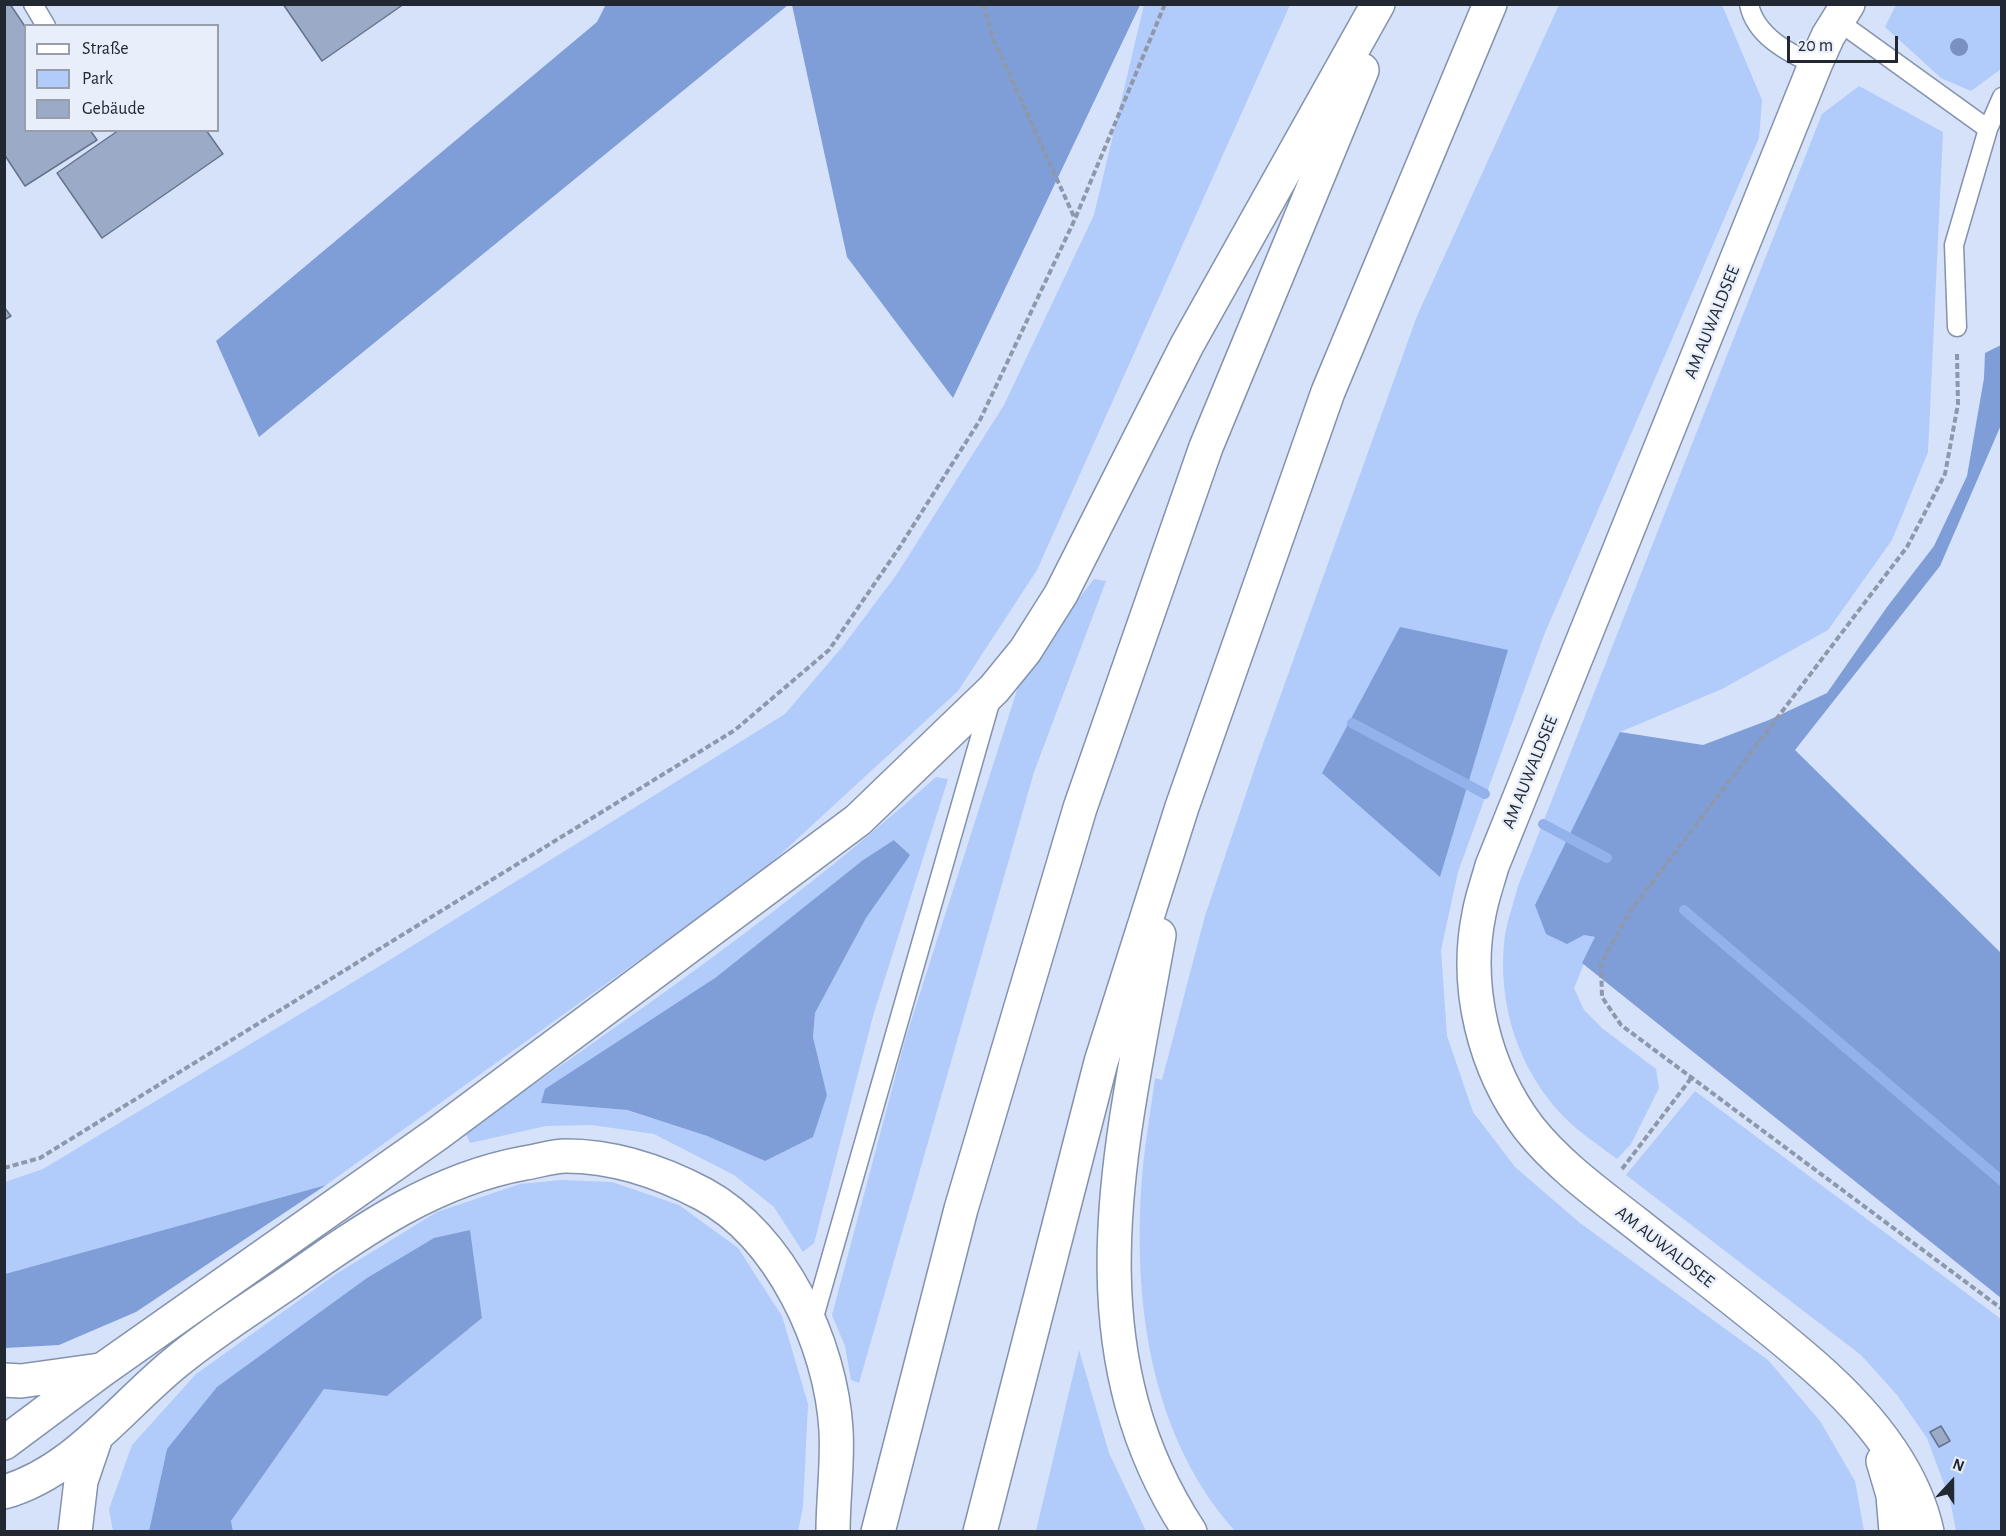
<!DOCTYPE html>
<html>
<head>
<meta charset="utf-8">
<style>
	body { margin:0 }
	#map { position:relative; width:2006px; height:1536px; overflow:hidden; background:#d5e2f9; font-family:"Alegreya Sans",sans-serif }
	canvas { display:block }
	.frame { position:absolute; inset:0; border:6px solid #222832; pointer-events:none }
	.legend { position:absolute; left:24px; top:24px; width:195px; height:108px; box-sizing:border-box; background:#e8effa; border:2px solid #999faa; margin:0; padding:8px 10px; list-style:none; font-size:18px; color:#222832 }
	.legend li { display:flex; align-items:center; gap:12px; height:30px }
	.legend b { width:30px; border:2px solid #999faa }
	.north { position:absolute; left:1922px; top:1452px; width:60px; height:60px; -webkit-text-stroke:4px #e8effa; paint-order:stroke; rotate:21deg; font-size:16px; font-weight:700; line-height:24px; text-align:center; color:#222832 }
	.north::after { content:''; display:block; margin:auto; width:21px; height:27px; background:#222832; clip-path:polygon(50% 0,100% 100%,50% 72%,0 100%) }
	.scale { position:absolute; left:1787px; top:36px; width:111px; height:27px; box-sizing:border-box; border:3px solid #222832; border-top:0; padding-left:8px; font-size:18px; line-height:21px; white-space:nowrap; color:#222832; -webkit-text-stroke:4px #e8effa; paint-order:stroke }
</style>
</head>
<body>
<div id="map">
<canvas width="2006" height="1536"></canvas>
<div class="frame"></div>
<ul class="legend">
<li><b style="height:8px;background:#fff"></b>Straße</li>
<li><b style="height:16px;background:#b1cbfa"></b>Park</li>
<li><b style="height:16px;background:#9baac6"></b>Gebäude</li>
</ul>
<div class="north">N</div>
<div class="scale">20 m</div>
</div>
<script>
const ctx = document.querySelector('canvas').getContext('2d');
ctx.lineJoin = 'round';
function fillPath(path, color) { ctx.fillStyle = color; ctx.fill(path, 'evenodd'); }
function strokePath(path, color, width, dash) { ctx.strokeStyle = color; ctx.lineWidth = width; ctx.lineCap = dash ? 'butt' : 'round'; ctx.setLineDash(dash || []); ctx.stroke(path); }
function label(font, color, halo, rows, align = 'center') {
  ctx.font = font + ' "Alegreya Sans",sans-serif'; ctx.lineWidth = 5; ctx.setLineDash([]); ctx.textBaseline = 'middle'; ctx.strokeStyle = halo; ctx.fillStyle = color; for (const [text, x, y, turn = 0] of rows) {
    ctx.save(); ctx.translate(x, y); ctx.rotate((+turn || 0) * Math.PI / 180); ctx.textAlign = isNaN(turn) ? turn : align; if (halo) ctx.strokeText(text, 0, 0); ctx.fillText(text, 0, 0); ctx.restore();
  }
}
const green = new Path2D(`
	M1144 5H1290L1037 570 958 691 759 874 326 1185 5 1274V1182L43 1169 388 961 785 714 843 646 897 574 1004 405 1094 215Z
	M1559 5H1722L1762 100 1759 138 1544 635 1458 872 1441 950 1447 1036 1473 1112 1515 1167 1580 1223 1768 1360 1820 1421 1855 1481 1864 1531H1235C1153 1439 1134 1311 1141 1192 1143 1154 1150 1116 1155 1078L1162 1080 1205 916 1258 758 1417 316Z
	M1896 5H2001V69L1971 91 1941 78 1885 27Z
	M1859 86 1943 132 1928 452 1892 540 1828 630 1722 689 1620 732 1584 935 1595 937 1574 988 1584 1010 1603 1029 1656 1069 1659 1088 1631 1144 1617 1159C1600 1146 1581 1134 1566 1119 1518 1071 1496 1002 1505 935 1508 918 1514 902 1518 886L1822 114Z
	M1094 579 1106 581 1034 772 859 1383 851 1380 845 1346 832 1315 905 1040 1019 684 1056 628Z
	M936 777 948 779 873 1016 814 1243 803 1252 774 1207 734 1175 654 1134 592 1125 546 1126 470 1143 465 1132C627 1020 789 909 936 777ZM895 840 909 855 866 918 815 1013 813 1037 827 1095 765 1161 707 1136 626 1110 541 1103 715 978 863 860Z
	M1695 1091 2001 1319V1531H1956L1950 1500 1927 1438 1897 1395 1861 1355 1626 1175Z
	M561 1180 612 1182 679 1205 738 1248 782 1316 808 1404 803 1507 798 1531H233L231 1521 324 1389 387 1396 482 1318 469 1230 167 1449 149 1531H113L109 1509 132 1445 196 1374 336 1274 437 1212 520 1184Z
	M1079 1350 1109 1453 1146 1531H1036Z`);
const forest = new Path2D(`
	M606 4 788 5 259 437 216 341 597 22Z
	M792 5H1140L953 398 847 257Z
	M2001 345V425L1940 566 1795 750 2001 953V1298L1582 963 1595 937 1584 935 1567 944 1546 934 1535 905 1620 732 1703 745 1769 720 1827 693 1887 607 1934 546 1967 476 1984 378 1985 353Z
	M1400 627 1508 650 1440 877 1322 773Z
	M894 840 910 855 866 918 815 1013 813 1037 827 1095 813 1137 765 1161 707 1136 627 1110 541 1103 545 1089 715 978 863 860Z
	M326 1185 136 1312 59 1345 5 1348V1274Z
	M470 1230 482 1318 387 1396 324 1389 231 1521 233 1531H149L167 1449 217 1387 367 1278 434 1238Z`);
const stream = new Path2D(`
	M1352 723 1485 794
	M1543 824 1607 858
	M1684 910 2002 1181`);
const building = new Path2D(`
	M4 4H10L26 28V130H90L97 140 25 186 4 154Z
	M283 4H404L322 61Z
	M119 130H206L223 154 102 238 57 173Z
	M4 307 11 316 4 320Z
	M1941 1426 1950 1441 1939 1447 1930 1432Z`);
const path = new Path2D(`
	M983 4 993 38 1075 219
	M1957 354 1958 404 1945 474 1907 547 1629 913 1601 964 1602 997 1621 1025 2002 1309
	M4 1168 40 1158 735 730 829 650 899 548 980 420 1075 219 1165 4
	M1622 1169 1692 1077`);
const service = new Path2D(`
	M33 4 46 26
	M1749 4C1755 36 1789 53 1815 65
	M1838 21 1988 129
	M1957 327 1954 245 1988 129 2002 97
	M812 1324 992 696`);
const tertiary = new Path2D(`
	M1848 4 1828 36 1815 65 1492 866C1488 881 1482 897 1479 914 1464 987 1484 1069 1529 1128 1559 1166 1600 1195 1637 1224 1696 1271 1757 1316 1814 1366 1863 1409 1913 1466 1927 1532
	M1883 1461 1893 1495 1896 1532`);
const motorway = new Path2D(`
	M1159 935C1123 1141 1066 1343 1190 1532
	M4 1380 21 1381 100 1370
	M4 1443 102 1370 437 1134 858 820 994 689 1025 651 1061 594 1187 345 1378 4
	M4 1492C74 1472 121 1407 175 1363 211 1333 253 1307 292 1280 364 1229 436 1179 525 1163 538 1161 553 1156 566 1156 614 1156 661 1172 703 1194 781 1236 831 1344 836 1430 838 1463 833 1498 833 1532
	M75 1532 81 1481 96 1437
	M878 1532 961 1209 1080 808 1206 447 1362 70
	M980 1532 1101 1062 1182 807 1328 392 1490 4`);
const trees = [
	[1959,47]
];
const streetNames = [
	["AM AUWALDSEE",1712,322,-68],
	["AM AUWALDSEE",1530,772,-68],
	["AM AUWALDSEE",1665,1247,38]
];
fillPath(green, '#b1cbfa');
fillPath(forest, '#7f9ed7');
strokePath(stream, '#93b2ec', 10);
fillPath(building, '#9baac6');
strokePath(building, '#65748e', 1.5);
strokePath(service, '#8392ad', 21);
strokePath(tertiary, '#8392ad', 36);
strokePath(motorway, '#8392ad', 36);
strokePath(path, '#8e98aa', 4, [6, 3]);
strokePath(service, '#fff', 18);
strokePath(tertiary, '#fff', 33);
strokePath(motorway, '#fff', 33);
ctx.fillStyle = '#7891c1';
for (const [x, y] of trees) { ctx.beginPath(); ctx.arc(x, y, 9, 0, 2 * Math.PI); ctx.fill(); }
label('18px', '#222832', '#e8effa', streetNames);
</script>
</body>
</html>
